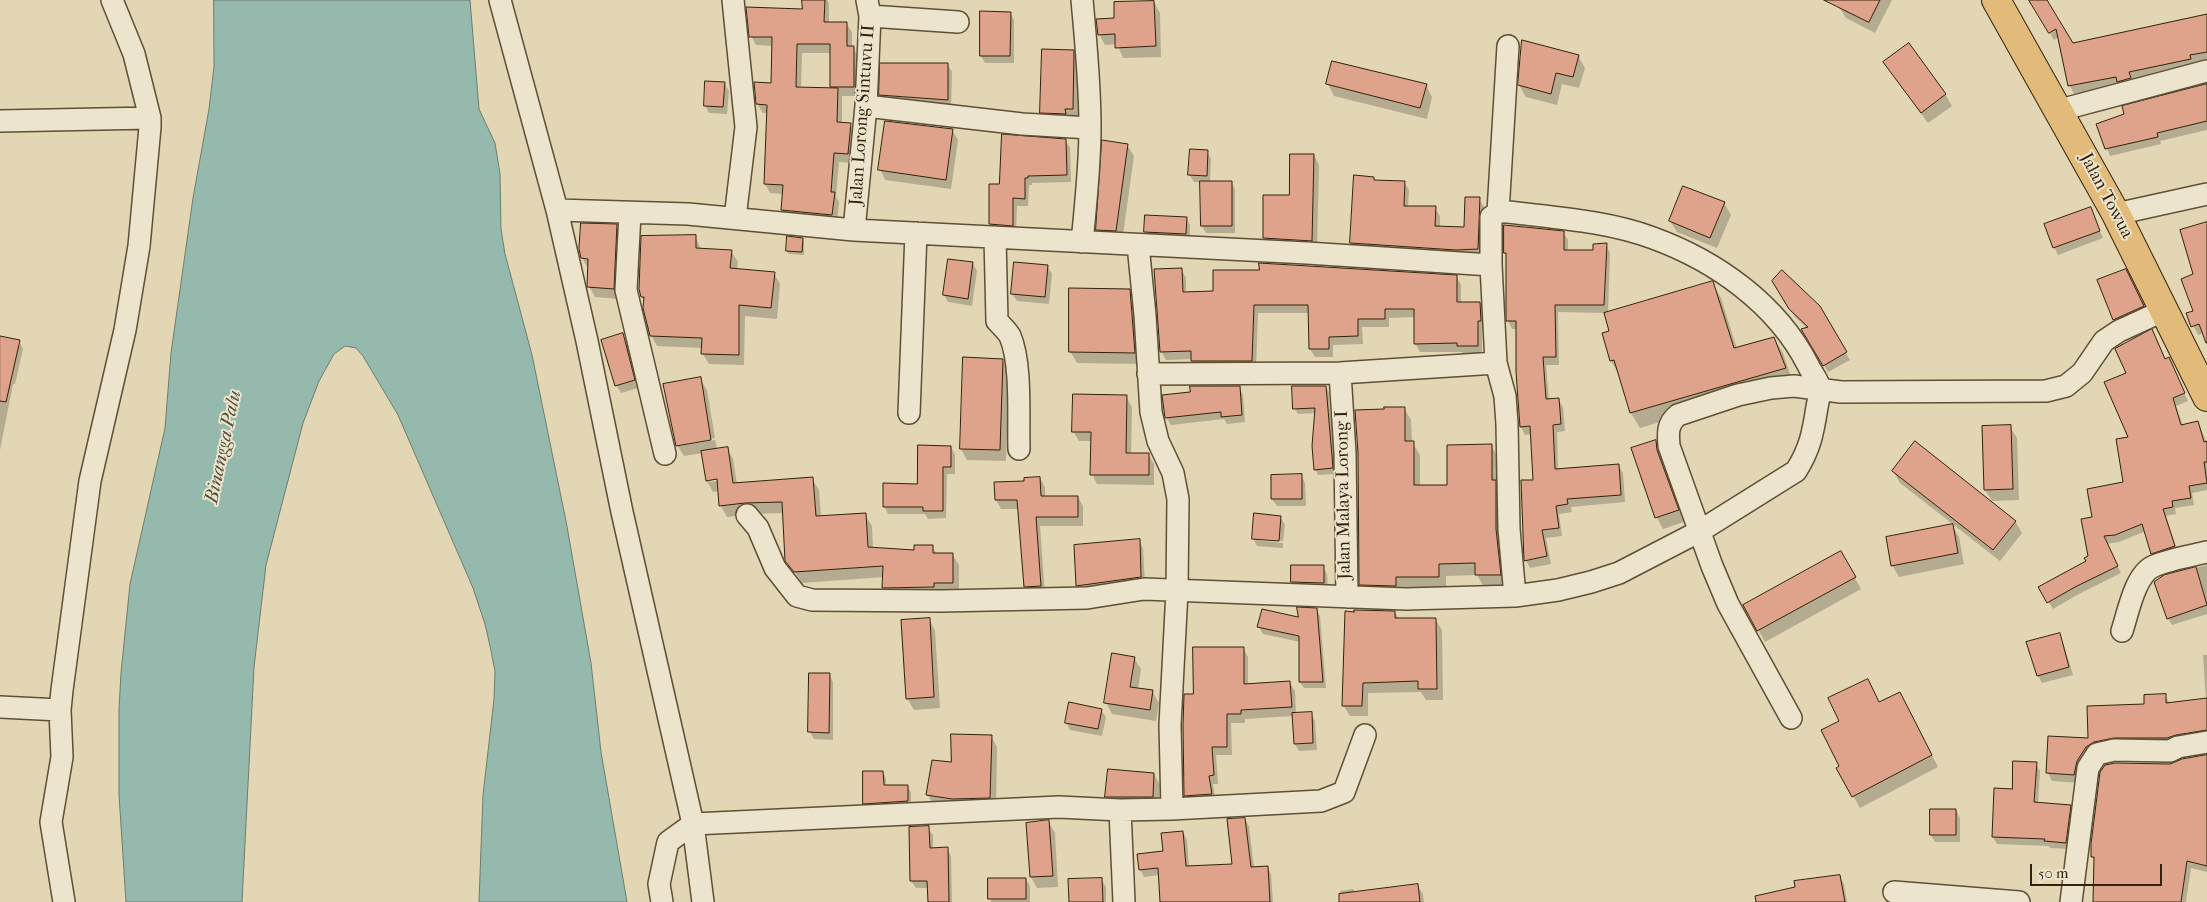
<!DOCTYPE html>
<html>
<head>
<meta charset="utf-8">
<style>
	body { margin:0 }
	#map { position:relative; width:2207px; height:902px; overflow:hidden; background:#e3d6b4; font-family:"IM FELL French Canon",serif }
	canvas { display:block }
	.scale { position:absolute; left:2030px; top:864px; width:132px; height:22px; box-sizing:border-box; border:2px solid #32220b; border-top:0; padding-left:6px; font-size:15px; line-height:18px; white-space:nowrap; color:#32220b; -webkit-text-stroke:4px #ede4ce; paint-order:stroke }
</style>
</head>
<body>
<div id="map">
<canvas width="2207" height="902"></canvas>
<div class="scale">50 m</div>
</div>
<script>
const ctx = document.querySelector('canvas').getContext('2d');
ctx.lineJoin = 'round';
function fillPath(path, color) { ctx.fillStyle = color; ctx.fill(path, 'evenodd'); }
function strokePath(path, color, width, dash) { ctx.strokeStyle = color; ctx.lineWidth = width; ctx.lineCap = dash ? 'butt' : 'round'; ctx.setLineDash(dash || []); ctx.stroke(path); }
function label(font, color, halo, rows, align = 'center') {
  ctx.font = font + ' "IM FELL French Canon",serif'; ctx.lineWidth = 4; ctx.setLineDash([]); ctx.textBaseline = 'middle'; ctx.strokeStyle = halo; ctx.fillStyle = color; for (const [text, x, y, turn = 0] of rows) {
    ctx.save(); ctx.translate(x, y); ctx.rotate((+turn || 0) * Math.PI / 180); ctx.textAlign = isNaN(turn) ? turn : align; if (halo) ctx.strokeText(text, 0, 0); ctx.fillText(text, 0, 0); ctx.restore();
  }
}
const water = new Path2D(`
	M214 0H470L479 109 495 143 500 174 501 229 505 254 532 355 566 521 591 663 601 752 627 902H479L483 795 494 699 495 671 490 646 485 624 473 588 398 415 363 356 356 348 345 346 334 354 319 381 303 423 266 565 254 667 242 902H126L119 795V709L121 673 130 584 165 428 171 353 193 198 209 109 214 67Z`);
const shadow = new Path2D(`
	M803 0H827L829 4V24L846 23 852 32V47L858 56 859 96H842V124H850L855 134 852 163 839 162 836 196 839 202 837 224 787 219 782 210 783 194 770 193 765 184 768 113H763L757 104 772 85 773 46 756 45 751 36 803 10ZM802 53H831L833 89 801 88Z
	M1843 0H1892L1875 33 1846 18 1839 7Z
	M2040 0H2045L2072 45 2207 16V60L2194 63V67L2133 80 2134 86 2120 85 2074 94 2070 86 2059 37 2054 40 2033 5Z
	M1154 2 1160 13 1161 57 1123 58 1117 44 1105 45 1099 34 1115 19Z
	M1010 13 1014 20V63H985L981 56Z
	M1073 52 1080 63 1079 120 1048 124 1042 112Z
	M1578 56 1585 68 1579 88 1562 84 1557 105 1526 97 1519 85Z
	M1885 63 1945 94 1952 106 1928 123Z
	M948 65 952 72 951 107 885 102 880 95Z
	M724 83 729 91 727 114 709 113 705 105Z
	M1328 84 1426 85 1432 97 1427 119 1334 96Z
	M2207 85V130L2160 141 2161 144 2110 156 2098 124Z
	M952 130 958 140 951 189 885 180 880 169Z
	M1065 140 1070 148 1071 182 1032 183V185H1029L1028 206H1017L1016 233 994 231 990 224 1000 186Z
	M1127 145 1134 156 1122 242 1104 241 1097 229Z
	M1207 151 1211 159 1210 182H1231L1235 189V233H1206L1202 226V182H1194L1189 174Z
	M1314 155 1319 165 1317 251 1270 248 1265 238Z
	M1373 178 1375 181 1404 182 1409 190 1408 207 1435 208 1440 216V227L1465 228 1479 199 1484 207 1483 257 1356 251 1351 243Z
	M1724 203 1731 215 1717 248 1677 232 1670 221Z
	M2090 208 2103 238 2058 255 2054 247Z
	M1186 218 1190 225V241L1150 239 1146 232Z
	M2207 223V332L2198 335 2188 314 2195 312V275Z
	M616 226 622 236 619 299 595 297 589 286 588 268 582 258Z
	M1563 232 1568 240V252L1594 251 1606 245 1610 253 1608 313 1712 283 1721 298 1737 349 1774 338 1783 353 1793 383 1640 428 1631 413 1620 376 1611 361 1603 334 1611 332 1606 313 1558 312 1559 365H1546L1549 400 1558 399 1563 407 1565 431 1557 432 1558 470 1618 465 1623 473 1625 502 1571 507 1572 512 1559 514 1562 536 1546 538 1551 564 1530 568 1526 560 1534 481 1532 434 1525 435 1521 427 1517 372 1518 329H1512L1508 321V258L1505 253Z
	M695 236 701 249 731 251 738 262 737 270 774 273 780 284 777 319 745 316 744 365 709 364 703 354V348L657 346 651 335 645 302 642 297Z
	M803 239 804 242V255L789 254 787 251Z
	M973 264 977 271 972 306 948 302 944 295Z
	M1047 266 1052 274 1049 304 1017 301 1012 294Z
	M1181 269 1186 278V293L1456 276 1461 285V303H1480L1485 312V329H1482V354H1463L1462 352H1420L1415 343V317L1389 318V327H1362L1363 344 1333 345V357H1315L1310 349 1309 313H1258L1256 369H1197L1192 359 1166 360 1161 351Z
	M2099 280 2132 281 2150 317 2121 331Z
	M1774 281 1819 307 1850 360 1828 372 1803 330 1807 328 1795 317Z
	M1129 290 1136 301 1141 364 1077 363 1070 351Z
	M622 334 626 342 638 388 621 393 617 386 602 340Z
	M0 337 19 341 23 349 15 384H13L0 450Z
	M2156 338 2166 360 2172 366 2188 401 2176 406 2183 426 2198 422 2207 443V490L2192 493 2194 505 2175 508 2176 514 2166 516 2178 553 2157 560 2146 531 2119 542 2107 544 2121 573 2079 594 2053 609 2040 588 2087 561 2093 518 2124 483 2130 438 2128 374Z
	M1002 360 1009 371 1006 461 967 460 961 449Z
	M700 379 707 390 715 438 679 444V446L715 440 717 449 727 448 733 459 737 484 812 479 819 490 821 517 865 515 872 526 873 548 915 551 932 547 937 554H952L959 565V594L889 599 883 588 884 577 802 583 787 560 784 513 752 514 727 517 721 506 720 491 713 492 707 481 703 453 684 456 677 445ZM723 477 724 480 709 482V479Z
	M1239 387 1243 395 1245 422 1227 424 1224 419 1171 425 1166 417Z
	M1326 387 1329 393 1330 413 1332 418 1335 474 1318 475 1315 469 1316 413 1298 414 1295 408Z
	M1126 397 1132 407 1131 454H1148L1154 464V485L1097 484 1092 474V441H1079L1073 431Z
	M1404 408 1411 420 1412 442 1420 455V486H1448L1491 445 1498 458 1507 587H1484L1477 575 1446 576V589L1368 597 1361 584Z
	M2010 427 2017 438 2019 500 1992 501 1985 490Z
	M1655 441 1662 453 1663 463 1684 522 1663 529 1657 518 1633 449Z
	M951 447 955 455V474H947L946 518 928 519 925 514H888L884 506 919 485Z
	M1893 471 2015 521 2022 533 2000 561 1900 483Z
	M1301 475 1305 483 1306 506H1277L1272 499Z
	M1040 478 1045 487V497H1078L1083 506V526H1040L1045 595 1030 596 1025 586 1019 509H1001L996 500 1025 483Z
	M1280 517 1285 525 1283 541 1256 538V540L1283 543V548L1257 546 1253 538Z
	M1952 525 1959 537 1964 564 1899 577 1892 565Z
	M1139 541 1143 548 1145 584 1082 593 1078 585Z
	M1841 553 1861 589 1765 642 1745 606Z
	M2207 565V614L2172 625 2168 618 2165 576Z
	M1323 567 1327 574 1328 590 1296 589 1292 582Z
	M1316 609 1320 616 1326 688H1304L1300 682V642L1263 634 1259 627 1299 619Z
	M1395 612 1399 619H1435L1442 630 1443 700H1426L1421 692 1368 693V716H1350L1343 705Z
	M929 619 935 631 940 708 914 710 907 698Z
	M2059 634 2063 642 2073 675 2042 683 2038 676Z
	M1243 648 1248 657V685L1290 683 1295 691 1296 714 1311 713 1315 721 1317 750 1299 751 1295 744 1293 716 1245 719V723H1231L1232 755H1216L1218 784H1213L1216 803 1190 804 1185 795 1195 695Z
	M2203 655H2207V738L2119 745 2079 783 2052 781 2048 773 2089 739 2146 705 2165 695 2170 704 2206 700Z
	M1134 658 1141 669 1138 689 1152 691 1159 703 1156 721 1112 714 1106 702Z
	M829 674 833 682V740L814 739 810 732Z
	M1868 681 1880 703 1906 704 1938 767 1860 808 1838 768 1841 767V722Z
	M1101 710 1106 717 1102 736 1070 730 1066 722Z
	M991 736 997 747 996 808 934 806 928 795 952 764Z
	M2207 756V872L2191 868 2186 902H2095V861L2093 857 2092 844 2170 765Z
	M2036 764 2040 771 2038 804 2070 806 2074 813 2069 849 2050 848 2049 846 1997 844 1993 837 2013 790Z
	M883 772 886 779V786H907L911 792V807L868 809 864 803Z
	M1154 774 1160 785 1159 808H1113L1107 796Z
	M1956 810 1960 818V842H1935L1931 835Z
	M1245 819 1249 826 1254 868 1267 867 1271 874 1273 902H1162L1160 875 1144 877 1140 869 1165 852 1183 832 1187 840 1189 867 1233 865Z
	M1048 821 1055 833 1058 887 1037 888 1031 877Z
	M928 828 933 835V849H947L951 856 952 902H929V888H916L911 881Z
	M1839 876 1844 884 1847 902H1777Z
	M990 879H1026L1030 886V902H991Z
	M1101 879 1106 887V902H1070Z
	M1417 885 1423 894 1424 902H1342L1340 891 1353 889 1355 892Z`);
const building = new Path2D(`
	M802 0H825L824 22H847V46H854V87H830V44H797L796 87 838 88 837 122 851 123 848 154 834 153 831 192H835L832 215 781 210 783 185 764 184 767 105 756 104 754 82 771 83 772 37H749L746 7 802 9Z
	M1824 0H1880L1869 22Z
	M2029 0H2047L2073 43 2207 14V52L2190 55 2191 59 2129 72 2131 78 2117 82 2116 77 2068 86 2056 29 2049 33Z
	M1154 1 1156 46 1115 48V34L1098 35 1096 19 1114 18V2Z
	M980 11 1011 12 1010 56H980Z
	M1522 40 1579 55 1573 77 1556 73 1551 94 1518 85Z
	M1909 43 1946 94 1921 113 1883 62Z
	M1042 49 1074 50 1073 109H1065L1066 114 1040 113Z
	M1332 61 1427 84 1420 108 1326 84Z
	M880 63H948V100L879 95Z
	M705 81 725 82 723 107 704 106Z
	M2207 84V121L2157 133 2158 137 2105 149 2096 124 2124 114 2122 106Z
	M885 121 953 129 946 180 878 170Z
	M1002 134 1066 139 1067 175 1028 176V178H1025V199L1013 198V226L989 224V184H999Z
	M1102 140 1128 144 1116 231 1096 230Z
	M1190 149 1208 150 1207 176 1188 175Z
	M1290 154H1314L1312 241 1263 238V195H1289Z
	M1354 175 1374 177V180L1405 181 1404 206H1436L1435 226 1464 227 1465 197H1480L1478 249 1456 250 1350 243Z
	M1200 181H1232V226H1201Z
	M1683 186 1725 202 1710 238 1669 221Z
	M2091 207 2100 231 2053 248 2044 224Z
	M1145 215 1187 217 1186 234 1144 232Z
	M2207 222V343H2206L2199 324 2191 327 2186 313 2193 311 2181 279 2193 274 2180 230Z
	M581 223 617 224 614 289 587 287 588 259 581 258 579 249Z
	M1504 225 1564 231V250H1593V244L1607 243 1604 305H1555L1556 357H1543L1546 399 1559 398 1561 424 1553 425 1555 469 1619 464 1621 495 1567 499 1568 504 1556 506 1559 528 1542 530 1547 556 1524 561 1521 480H1533L1530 426 1520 427 1516 372V321H1506V253H1504Z
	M696 235V248L732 250 730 268 775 272 771 308 739 305V355L701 354 702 338 650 336 643 308 644 297H641L639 289 641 236Z
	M787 236 803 238 802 252 786 251Z
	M948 259 973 262 968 299 943 295Z
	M1014 262 1048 265 1045 297 1011 294Z
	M1259 263 1457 275V302H1480L1481 321H1478V346H1457V343L1414 344V309H1385V319H1358V336L1329 337V349H1309L1308 305H1254L1252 361H1191V351L1160 352 1154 269 1182 268 1183 292 1213 291V270H1259Z
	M2126 269 2144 306 2113 320 2097 280Z
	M1782 270 1820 306 1847 352 1823 366 1801 329 1808 327 1789 309 1772 281Z
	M1713 281 1734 348 1774 337 1786 368 1630 413 1614 360 1610 361 1602 333 1609 331 1604 313Z
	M1069 288 1130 289 1135 353 1069 352Z
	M2152 329 2165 359 2169 357 2185 393 2173 398 2181 425 2198 421 2204 442 2207 441V462H2204L2207 483 2189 486 2191 498 2172 501 2173 507 2163 509 2175 546 2151 554 2142 524 2115 535 2104 536 2118 566 2075 587 2047 603 2038 587 2086 561 2084 558 2088 556 2081 519 2092 517 2087 489 2123 482 2116 439 2128 437 2104 382 2126 373 2115 349Z
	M623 333 635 380 615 386 601 340Z
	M0 336 20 340 6 402 0 401Z
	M963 357 1003 359 1000 450 960 449Z
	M701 377 711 440 676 446 663 384Z
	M1190 386H1240L1242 415 1221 417V412L1165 418 1162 395 1190 392Z
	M1292 386H1326L1333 468 1314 470 1312 446 1315 408 1293 409Z
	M1073 394 1127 395 1126 453H1149V475H1090L1091 432H1072Z
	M1384 407H1405V441H1414V485H1447V445L1492 444V480H1496V529L1501 575H1475V563L1439 564V577H1396V586L1359 585 1358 453 1355 410 1384 409Z
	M2011 425 2013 489 1984 490 1982 426Z
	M1656 440 1657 450 1679 510 1655 518 1631 448Z
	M1915 441 2016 521 1993 550 1892 471Z
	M918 445 951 446V467H943V511H923V507H883V483L917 484Z
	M728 447 733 483 813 477 816 516 866 513 868 547 914 550V545H933V553H953V583H934V587L882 588 883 566 794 572 785 561 782 502 745 503 719 506 717 479 706 481 701 451Z
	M1302 474V499H1271V475Z
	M1040 477 1041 496H1078V517H1036L1041 586 1024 587 1017 500H995L994 482 1024 481V478Z
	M1254 513 1281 516 1279 541 1252 539Z
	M1953 524 1958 553 1891 566 1886 537Z
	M1140 539 1141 577 1076 586 1074 545Z
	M1841 551 1856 577 1757 631 1743 605Z
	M1291 565H1324V583L1291 582Z
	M2196 567 2207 605 2167 619 2154 582 2164 575Z
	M1297 607 1317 608 1323 682H1299V636L1257 627 1262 609 1298 617Z
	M1354 610 1395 611V618H1436L1437 689H1418V681L1363 683 1362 706H1342L1345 611 1354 612Z
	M930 618 934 697 906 699 901 620Z
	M2060 633 2069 667 2037 676 2026 642Z
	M1193 647H1244V684L1290 681 1292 707 1241 710V714H1227V747H1212L1214 775 1209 776 1212 794 1184 796 1183 725 1184 694H1193Z
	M1112 653 1135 657 1130 687 1153 690 1150 710 1104 703Z
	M809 673H830L829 733 808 732Z
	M1868 679 1879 702 1900 692 1932 755 1852 797 1836 768 1839 766 1821 730 1839 721 1828 698Z
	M2166 694V703L2207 698V730L2176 735 2167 738H2114L2094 742 2086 747 2077 761 2074 775 2046 773 2048 736 2088 738 2087 706 2144 704V695Z
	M1069 702 1102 709 1098 729 1065 723Z
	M1312 712 1313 743 1294 744 1292 713Z
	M951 734 992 735 990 798 952 799 926 795 932 760 951 762Z
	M2207 755V866L2187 861 2181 902H2093L2094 857H2091V844L2100 772 2105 765 2115 763 2170 764 2182 759Z
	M2013 761 2037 762 2034 802 2071 805 2066 843 2044 841 2045 839 1992 837 1994 788 2012 789Z
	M1108 769 1154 773 1153 797H1105Z
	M863 771H883L884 785H908V801L863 804Z
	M1930 809H1956V835H1930Z
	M1245 818 1251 867 1268 866 1270 902H1160L1158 868 1139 870 1137 854 1163 851 1161 833 1183 831 1186 866 1232 864 1227 819Z
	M1049 820 1053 876 1030 877 1026 823Z
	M929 826 930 848 948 847 949 902H928L927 881H910L909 827Z
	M1840 875 1845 902H1756L1755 896 1795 887 1794 881Z
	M988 878H1026V899H988Z
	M1102 878 1103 902H1069L1068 879Z
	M1418 884 1420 902H1339V894Z`);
const minor = new Path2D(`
	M500 0 557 210 587 341 622 512 693 824 703 902
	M733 0 746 127 735 218
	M1082 0C1086 42 1090 84 1090 127 1090 165 1086 203 1082 242
	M870 16 958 22
	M866 106 1022 124 1090 128
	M2060 110 2207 71
	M0 121 150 118
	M557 210 688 214 854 230 1307 253 1491 265 1496 363 1505 396 1507 424 1509 529 1515 596 1406 599 1144 589 1087 598 941 601 812 600 797 596 775 568 758 528 747 515
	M1498 212 1508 46
	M630 213 626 290 665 454
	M2116 214 2207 194
	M854 230 866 106 870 16 867 0
	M995 237 997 321C1002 326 1007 331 1010 336 1022 364 1018 418 1019 449
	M1491 265V217L1498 212H1508C1557 218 1607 221 1653 238 1716 261 1777 304 1808 365 1811 372 1819 381 1820 389 1820 394 1818 402 1817 407 1813 433 1810 449 1796 471L1700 531 1619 573 1591 582 1558 590 1515 596
	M1340 373 1345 453 1347 597
	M1148 374 1340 373 1496 363
	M909 413 916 233
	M2122 631C2128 613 2135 574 2154 566 2170 559 2190 556 2207 552
	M0 707 60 710
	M1791 718 1728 604 1712 566 1669 446C1668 433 1667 424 1678 415L1738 395 1771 388 1794 386 1841 392 2046 391 2066 386 2082 373 2104 341 2119 331 2165 310
	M1172 809 1321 801 1344 792 1365 735
	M1894 892 2019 902
	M64 902 51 822 62 757 60 710 62 690 90 481 125 330 139 246 150 127V118L134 54 112 0
	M662 902 659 884 668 842 693 824 1059 807 1120 810
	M1124 902 1120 810 1172 809 1170 725 1177 591 1178 499 1173 473 1158 441 1151 412 1145 315 1138 245
	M2071 902 2088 768 2097 754 2114 750 2170 751 2178 747 2207 742`);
const major = new Path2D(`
	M1996 0 2116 214 2207 397`);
const streetNames = [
	["Jalan Lorong Sintuvu II",863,115,-86],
	["Jalan Towua",2106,196,62],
	["Jalan Malaya Lorong I",1344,495,-91]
];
const waterNames = [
	["Binangga Palu",224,447,-78]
];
fillPath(water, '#95b9ac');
strokePath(water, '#6d7d6c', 1);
fillPath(shadow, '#0003');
fillPath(building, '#dea38a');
strokePath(building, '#32220b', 1);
strokePath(minor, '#5e4f35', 24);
strokePath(major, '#32220b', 30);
strokePath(minor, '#ede4ce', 21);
strokePath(major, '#e2bb7a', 28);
label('18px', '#32220b', '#ede4ce', streetNames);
label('italic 19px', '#504f3b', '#ede4ce', waterNames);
</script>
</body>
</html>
